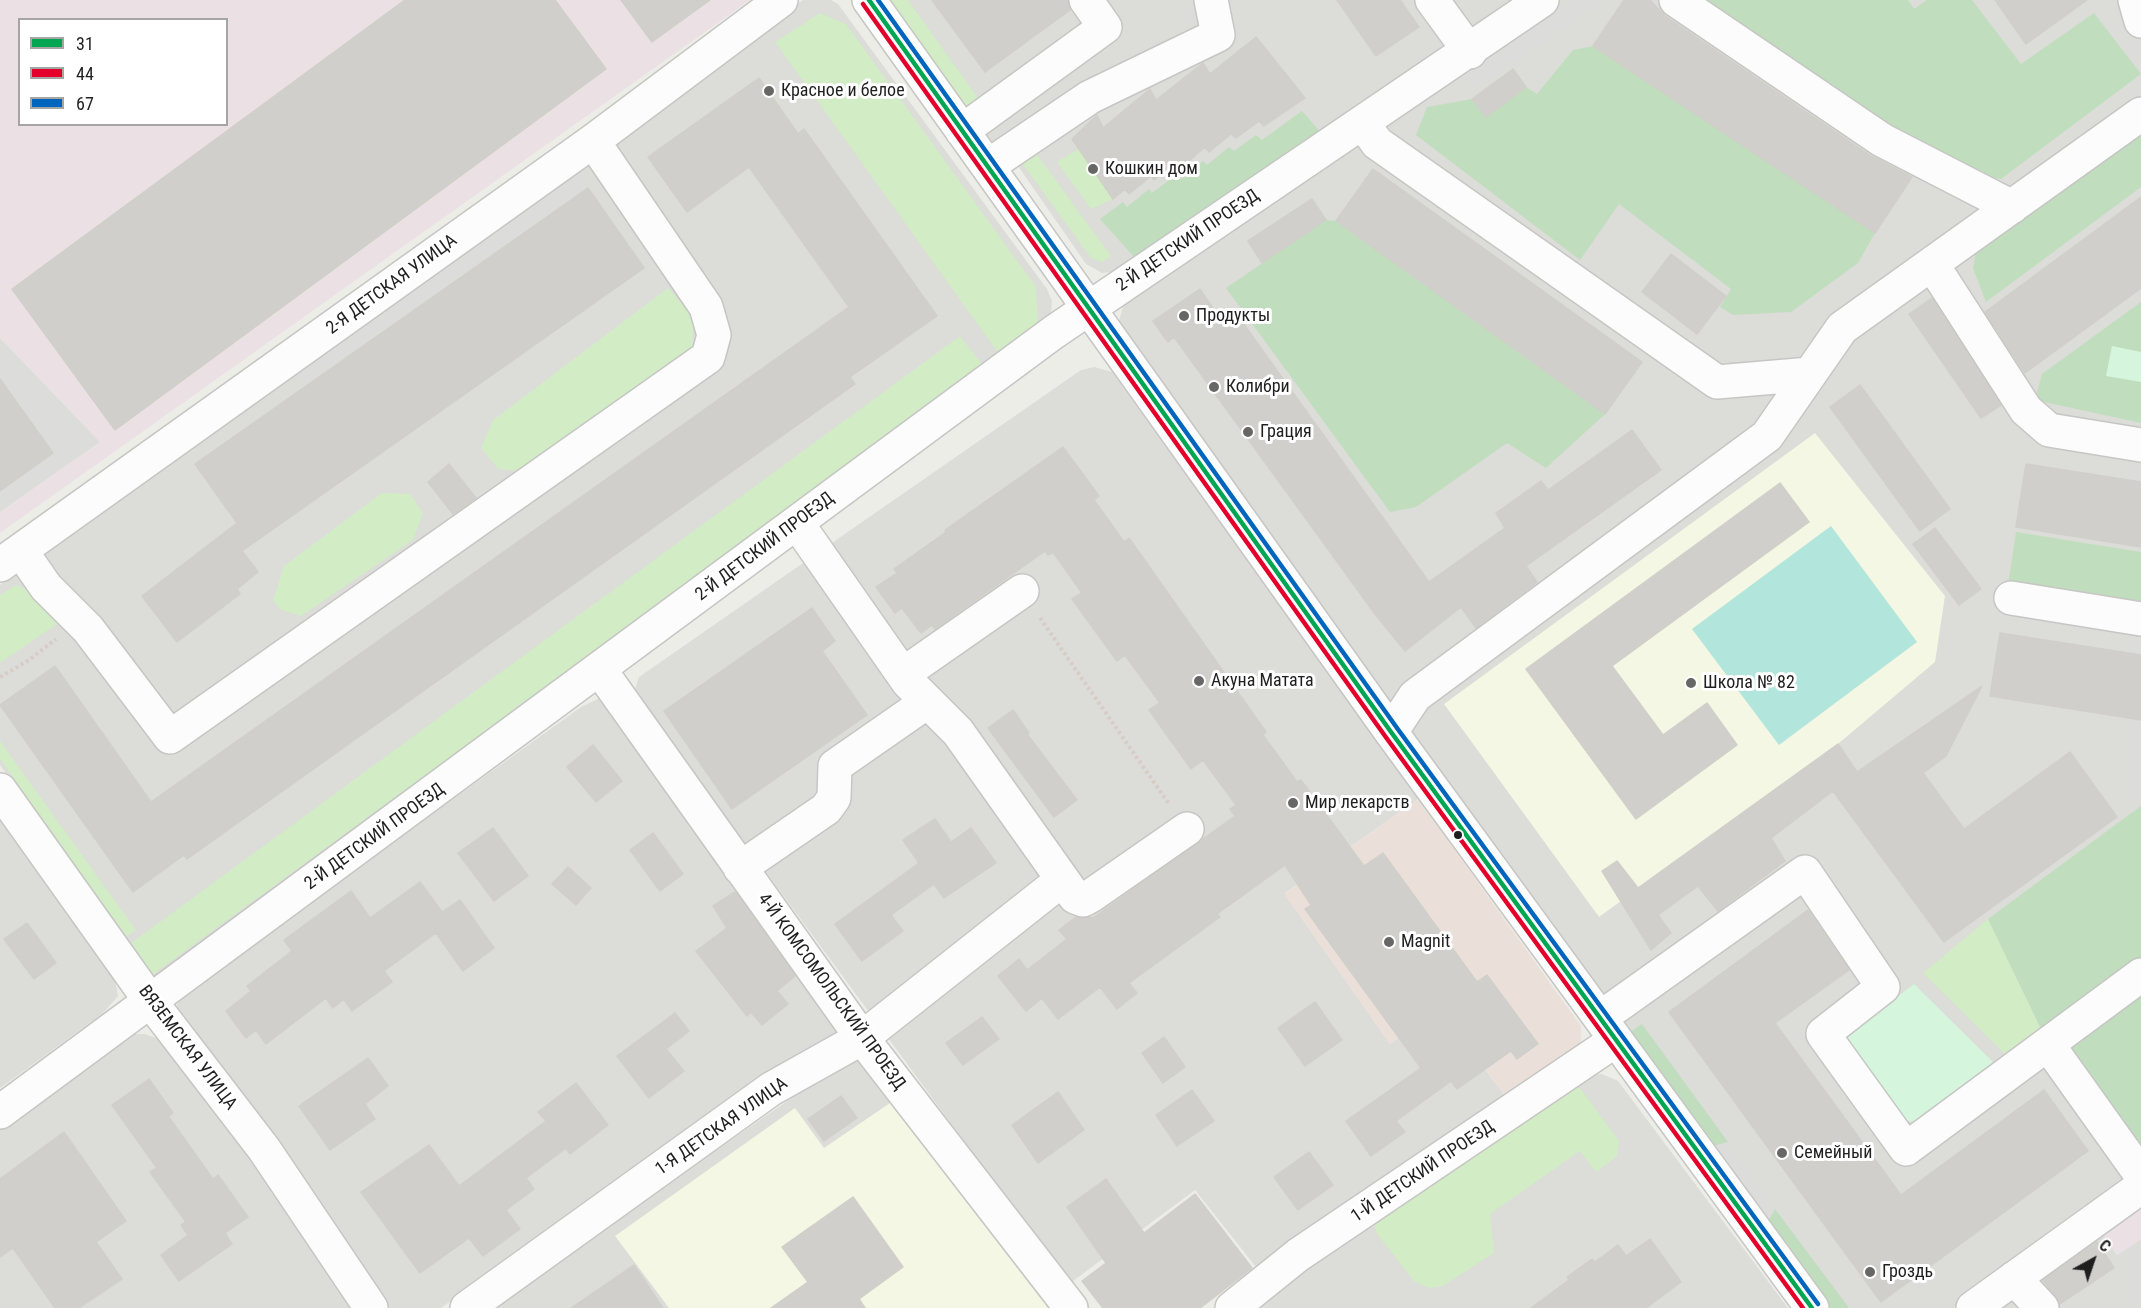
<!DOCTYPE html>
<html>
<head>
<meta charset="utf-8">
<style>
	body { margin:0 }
	#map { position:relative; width:2141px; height:1308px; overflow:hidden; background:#edede8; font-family:"Roboto Condensed",sans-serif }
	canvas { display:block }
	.legend { position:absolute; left:18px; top:18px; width:210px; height:108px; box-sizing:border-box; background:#fff; border:2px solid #a5a5a5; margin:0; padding:8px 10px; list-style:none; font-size:18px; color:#1f1f1f }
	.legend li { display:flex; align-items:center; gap:12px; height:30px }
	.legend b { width:30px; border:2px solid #a5a5a5 }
	.north { position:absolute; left:2063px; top:1230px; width:60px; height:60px; -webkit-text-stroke:4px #fff; paint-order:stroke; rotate:40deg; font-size:16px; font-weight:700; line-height:24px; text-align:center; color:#1f1f1f }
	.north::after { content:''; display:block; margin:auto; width:21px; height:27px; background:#1f1f1f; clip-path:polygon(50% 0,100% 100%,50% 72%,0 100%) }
</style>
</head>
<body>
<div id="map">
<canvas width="2141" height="1308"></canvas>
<ul class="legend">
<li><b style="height:8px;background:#00a651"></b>31</li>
<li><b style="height:8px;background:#e4002b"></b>44</li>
<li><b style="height:8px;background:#0065bd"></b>67</li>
</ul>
<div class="north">С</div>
</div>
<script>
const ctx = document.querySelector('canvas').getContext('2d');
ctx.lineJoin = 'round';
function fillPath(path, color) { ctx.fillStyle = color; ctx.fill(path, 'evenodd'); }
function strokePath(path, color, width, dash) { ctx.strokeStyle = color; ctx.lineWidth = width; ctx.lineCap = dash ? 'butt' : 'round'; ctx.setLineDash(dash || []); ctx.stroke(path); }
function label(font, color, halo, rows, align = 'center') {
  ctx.font = font + ' "Roboto Condensed",sans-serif'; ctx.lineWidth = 6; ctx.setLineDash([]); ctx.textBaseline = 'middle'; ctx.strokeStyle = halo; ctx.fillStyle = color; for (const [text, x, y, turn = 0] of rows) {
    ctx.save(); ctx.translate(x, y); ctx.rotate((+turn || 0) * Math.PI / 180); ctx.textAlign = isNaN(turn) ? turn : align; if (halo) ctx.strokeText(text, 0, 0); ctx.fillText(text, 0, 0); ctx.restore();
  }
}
const residential = new Path2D(`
	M803 0H831L838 4 1047 289 1052 301 1051 315 151 980 0 765V585Z
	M884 0H1524L1119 271 1102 273 1086 264 1018 166 977 127Z
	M1561 0H2141V1166L1954 1308H1827L1121 338 1119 321 1124 303Z
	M1094 367 1112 372 1418 799 1285 893 1390 1044 1439 1010 1506 1097 1256 1267 1195 1190 1069 1284 641 702 635 689 639 677 1081 370Z
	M604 696 847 1027 765 1075 441 1308H387L181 1019 177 1005 182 994 581 707Z
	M0 814 113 970 118 996 102 1014 0 1088Z
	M130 1034H145L159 1039 257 1157 359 1308H0V1128Z
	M864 1058 1058 1308H489L793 1097 855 1059Z
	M1602 1074 1618 1081 1788 1308H1247L1580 1076Z
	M2101 1231 2117 1255 2141 1239V1308H1994Z`);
const commercial = new Path2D(`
	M1418 799 1581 1026V1042L1568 1056 1506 1097 1439 1010 1390 1044 1284 894Z`);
const industrial = new Path2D(`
	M0 0H750L0 533V512L100 442 0 338ZM20 20H226V124H20Z
	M2141 1203V1239L2117 1255 2101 1231Z`);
const education = new Path2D(`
	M1815 433 1945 596 1935 662 1838 744 1599 917 1444 704Z
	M890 1103 1048 1308H669L615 1236 795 1108 824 1148Z`);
const grass = new Path2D(`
	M888 0H908L983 105 970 115Z
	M820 13 846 24 1036 287 1038 323 999 354 775 42Z
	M1033 149 1111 256 1102 262 1091 258 1019 159Z
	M1079 149 1113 199 1091 209 1057 162Z
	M668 288 694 318 692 349 516 471 498 469 481 448 493 420Z
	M960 336 984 367 152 975 131 943Z
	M382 493 410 494 423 513 413 540 301 616 281 610 273 600 284 566Z
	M16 585 40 595 60 622 0 663V595Z
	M0 741 136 930 126 937 0 759Z
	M1988 919 2043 1033 2008 1057 1923 973Z
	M1569 1087 1580 1088 1619 1141 1617 1156 1596 1172 1580 1151 1490 1214 1494 1253 1443 1286 1429 1288 1414 1281 1377 1234 1374 1221Z`);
const forest = new Path2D(`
	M1677 0H1908L1914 9 1927 0H1972L2021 64 2094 13 2141 74 2001 179 1947 171Z
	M1593 46 1875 233 1858 263 1791 312 1733 315 1720 307 1731 289 1619 204 1580 260 1416 135 1427 107 1472 99 1486 117 1526 87 1537 94 1573 50Z
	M1302 111 1323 135 1135 258 1100 219 1123 202 1127 207 1149 189 1152 193 1177 174 1181 179 1203 161 1207 165 1229 147 1234 151 1256 135 1262 140Z
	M2141 132V187L1986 302 1973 268 1976 252Z
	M1326 220 1336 221 1605 414 1546 468 1507 443 1416 507 1390 512 1226 288Z
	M2141 302V423L2035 400 2042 374Z
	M2016 532 2141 552V610L2008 586Z
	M2141 806V1155L2043 1033 1988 919Z
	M1642 1024 1728 1142 1710 1147 1632 1040V1031Z
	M1775 1209 1849 1308H1827L1766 1225Z`);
const park = new Path2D(`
	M2112 346 2141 352V382L2106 376Z
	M1914 984 1997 1066 1921 1123 1902 1120 1842 1039Z`);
const pitch = new Path2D(`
	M1831 526 1917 642 1779 745 1692 629Z`);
const parking = new Path2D(`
	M1570 0H1605L1476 89 1466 72Z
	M573 169 588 188 308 384 297 367Z
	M0 338 100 442 0 512Z
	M1728 1142 1775 1209 1766 1225 1710 1147Z`);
const building = new Path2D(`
	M405 0H555L606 69 115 430 12 289Z
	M621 0H710L652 42Z
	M932 0H1068L1070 10 985 72Z
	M1337 0H1400L1419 27 1376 56Z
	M1624 0H1650L1665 16 1871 156 1912 177 1875 233 1593 46Z
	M1995 0H2087L2026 44Z
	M1256 37 1305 98 1264 126 1259 121 1236 138 1231 134 1209 152 1205 147 1183 166 1179 161 1154 180 1151 176 1129 194 1125 189 1113 199 1072 139 1097 115 1103 128 1150 89 1156 100 1203 63 1210 74Z
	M1513 69 1526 87 1486 117 1472 99Z
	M759 78 798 134 804 129 937 316 850 377 855 384 187 859 184 855 133 892 0 705 55 666 151 802 849 307 749 167 687 212 648 157Z
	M1373 169 1642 362 1605 414 1336 221Z
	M588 188 644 268 242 551 258 572 237 589 240 594 177 642 142 596 237 523 195 464Z
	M2141 197V288L2025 373 1985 312Z
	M1312 199 1326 220 1262 263 1248 241Z
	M1671 254 1726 296 1697 334 1642 292Z
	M1200 289 1227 329 1240 319 1429 582 1505 528 1496 513 1541 481 1548 490 1632 430 1661 470 1526 566 1537 582 1476 628 1461 607 1405 651 1375 614 1174 337 1168 342 1153 321Z
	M1932 298 2001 405 1981 418 1909 314Z
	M0 379 53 453 0 491Z
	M1860 385 1950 509 1920 531 1830 407Z
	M1063 447 1099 496 1094 500 1124 542 1129 538 1266 732 1263 735 1297 782 1301 780 1364 866 1383 853 1477 982 1487 975 1538 1044 1517 1059 1511 1051 1457 1089 1451 1081 1396 1121 1405 1132 1371 1156 1346 1121 1421 1068 1305 909 1311 905 1285 865 1217 914 1220 917 1129 983 1137 993 1117 1009 1100 987 1058 1019 1042 998 1026 1011 998 976 1019 959 1027 970 1067 939 1059 930 1076 917 1093 918 1235 816 1230 809 1236 805 1203 760 1191 769 1149 710 1160 703 1125 655 1117 661 1072 599 1082 593 1053 552 1048 555 1045 551 935 629 932 625 921 633 902 608 895 613 876 587 897 573 894 569 946 532 945 530Z
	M449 464 476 498 453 514 428 482Z
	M2026 464 2141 482V547L2016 527Z
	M1780 483 1809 522 1612 666 1663 735 1707 703 1737 745 1636 819 1526 669Z
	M1935 528 1981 589 1959 605 1913 544Z
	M812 608 835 641 822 651 867 715 732 809 664 711Z
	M2000 633 2141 655V720L1990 696Z
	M1982 686 1946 756 1923 773 1964 829 2070 752 2117 817 1944 942 1833 791 1771 838 1785 861 1718 911 1698 886 1658 915 1671 933 1651 950 1602 871 1617 861 1638 888 1838 744 1857 772Z
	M1013 710 1029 733 1027 734 1077 800 1054 817 988 728Z
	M593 745 622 781 596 802 567 767Z
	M935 819 951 842 971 828 996 863 944 898 934 884 891 915 903 931 862 961 835 924 919 863 903 840Z
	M493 828 528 876 494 901 458 853Z
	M653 833 683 874 660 891 630 850Z
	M568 867 591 888 576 905 552 884Z
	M420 882 442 912 460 900 494 948 463 971 436 933 384 971 392 982 352 1011 344 999 333 1008 326 998 266 1044 256 1030 246 1038 226 1011 251 991 247 986 292 951 284 940 351 891 370 918Z
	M735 892 795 976 777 991 788 1004 762 1025 751 1012 747 1016 696 951 727 928 713 906Z
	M1808 910 1849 970 1775 1023 1901 1195 2044 1090 2088 1151 1881 1302 1669 1012Z
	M27 923 56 963 34 979 4 939Z
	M1315 1002 1342 1040 1305 1066 1278 1028Z
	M675 1013 689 1031 666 1049 684 1071 649 1098 617 1056Z
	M982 1017 999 1039 963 1065 946 1043Z
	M1164 1037 1185 1067 1163 1083 1142 1053Z
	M368 1058 388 1086 365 1104 375 1119 330 1150 299 1106Z
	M149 1079 173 1113 168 1116 213 1179 218 1175 248 1217 225 1233 232 1244 179 1281 161 1255 188 1235 181 1225 186 1222 150 1172 157 1168 112 1105Z
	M576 1083 608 1125 570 1154 566 1148 526 1178 534 1189 506 1210 520 1229 483 1256 469 1238 420 1273 361 1192 429 1145 459 1186 546 1121 538 1112Z
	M1192 1090 1214 1121 1177 1146 1156 1115Z
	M1058 1092 1084 1130 1038 1163 1012 1125Z
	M841 1096 857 1118 824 1141 808 1119Z
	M64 1132 126 1221 96 1242 122 1279 79 1308H55L13 1248 0 1257V1179Z
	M1309 1152 1333 1185 1298 1210 1274 1177Z
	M1106 1179 1144 1233 1195 1194 1252 1268 1200 1308H1103L1082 1281 1106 1263 1067 1207Z
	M853 1197 903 1267 859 1299 865 1308H771L808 1282 782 1247Z
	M1650 1239 1681 1282 1646 1308H1531L1569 1280 1567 1277 1592 1259 1595 1262 1618 1245 1626 1256Z
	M2097 1242 2114 1268 2060 1304 2043 1280Z
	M634 1265 663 1308H571Z`);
const path = new Path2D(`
	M1040 618 1169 804
	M0 677 29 660 56 639`);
const minor = new Path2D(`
	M869 0 1391 732 1812 1308
	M1432 0 1470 52
	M1676 0 1882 140 2012 207
	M2135 0 2141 21
	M1363 123 1377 143 1717 382 1810 374
	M962 131 1105 27 1086 0
	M988 166 1090 97 1218 35 1211 0
	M1932 264 2026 410 2049 430 2141 445
	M797 523 908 682 958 732 1075 897 1083 900 1092 895 1187 829
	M21 551 46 587 88 629 170 737 708 357 714 335 706 307 593 141
	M0 565 593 141 781 0
	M2011 598 2141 619
	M600 670 862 1038 1071 1308
	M903 674 1022 591
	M1391 732 1415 696 1767 436 1842 328 2141 114
	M0 790 151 1002 264 1149 371 1308
	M740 868 826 809 834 798 835 766 927 702
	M1600 1018 1805 872 1883 987 1823 1034 1906 1149 2141 975
	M2049 1046 2141 1175
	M0 1112 1054 332 1542 0
	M2014 1278 2042 1308
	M467 1308 771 1089 862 1038 1062 880
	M1232 1308 1298 1255 1616 1040
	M1973 1308 2141 1187`);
const bus1 = new Path2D(`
	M869 0 1391 732 1812 1308`);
const bus2 = new Path2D(`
	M863 4 1385 736 1803 1308`);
const bus3 = new Path2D(`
	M878 0 1397 728 1818 1304`);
const markers = [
	[769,91,6,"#676765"],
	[1093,169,6,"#676765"],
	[1184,316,6,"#676765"],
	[1214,387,6,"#676765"],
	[1248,432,6,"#676765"],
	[1199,681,6,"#676765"],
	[1691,683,6,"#676765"],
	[1293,803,6,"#676765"],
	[1458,835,5,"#1f1f1f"],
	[1389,942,6,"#676765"],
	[1782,1153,6,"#676765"],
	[1870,1272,6,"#676765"]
];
const poiNames = [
	["Красное и белое",781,91],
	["Кошкин дом",1105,169],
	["Продукты",1196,316],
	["Колибри",1226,387],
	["Грация",1260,432],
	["Акуна Матата",1211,681],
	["Школа № 82",1703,683],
	["Мир лекарств",1305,803],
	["Magnit",1401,942],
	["Семейный",1794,1153],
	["Гроздь",1882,1272]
];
const streetNames = [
	["2-Й ДЕТСКИЙ ПРОЕЗД",1188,241,-34],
	["2-Я ДЕТСКАЯ УЛИЦА",392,285,-36],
	["2-Й ДЕТСКИЙ ПРОЕЗД",765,547,-37],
	["2-Й ДЕТСКИЙ ПРОЕЗД",375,837,-36],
	["4-Й КОМСОМОЛЬСКИЙ ПРОЕЗД",831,992,54],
	["ВЯЗЕМСКАЯ УЛИЦА",187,1048,53],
	["1-Я ДЕТСКАЯ УЛИЦА",722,1127,-35],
	["1-Й ДЕТСКИЙ ПРОЕЗД",1423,1172,-34]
];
fillPath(residential, '#dcdcd9');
fillPath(commercial, '#ebe0d9');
fillPath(industrial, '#ebe1e5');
fillPath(education, '#f3f7e3');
fillPath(grass, '#d2ecc6');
fillPath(forest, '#c0debd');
fillPath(park, '#d5f5dc');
fillPath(pitch, '#b2e6dc');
fillPath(parking, '#dcdcda');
fillPath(building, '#d0cfcb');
strokePath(building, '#d0cfc9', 1.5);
strokePath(minor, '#c6c6c4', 36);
strokePath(path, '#d8ccc6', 4, [3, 3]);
strokePath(minor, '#fcfcfc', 33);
strokePath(bus1, '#00a651', 4.5);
strokePath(bus2, '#e4002b', 4.5);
strokePath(bus3, '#0065bd', 4.5);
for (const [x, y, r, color] of markers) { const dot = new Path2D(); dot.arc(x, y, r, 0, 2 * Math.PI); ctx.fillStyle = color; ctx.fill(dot); strokePath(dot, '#fff', 2); }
label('18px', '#1f1f1f', '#fff', poiNames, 'left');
label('18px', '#1f1f1f', '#fff', streetNames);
</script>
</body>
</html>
